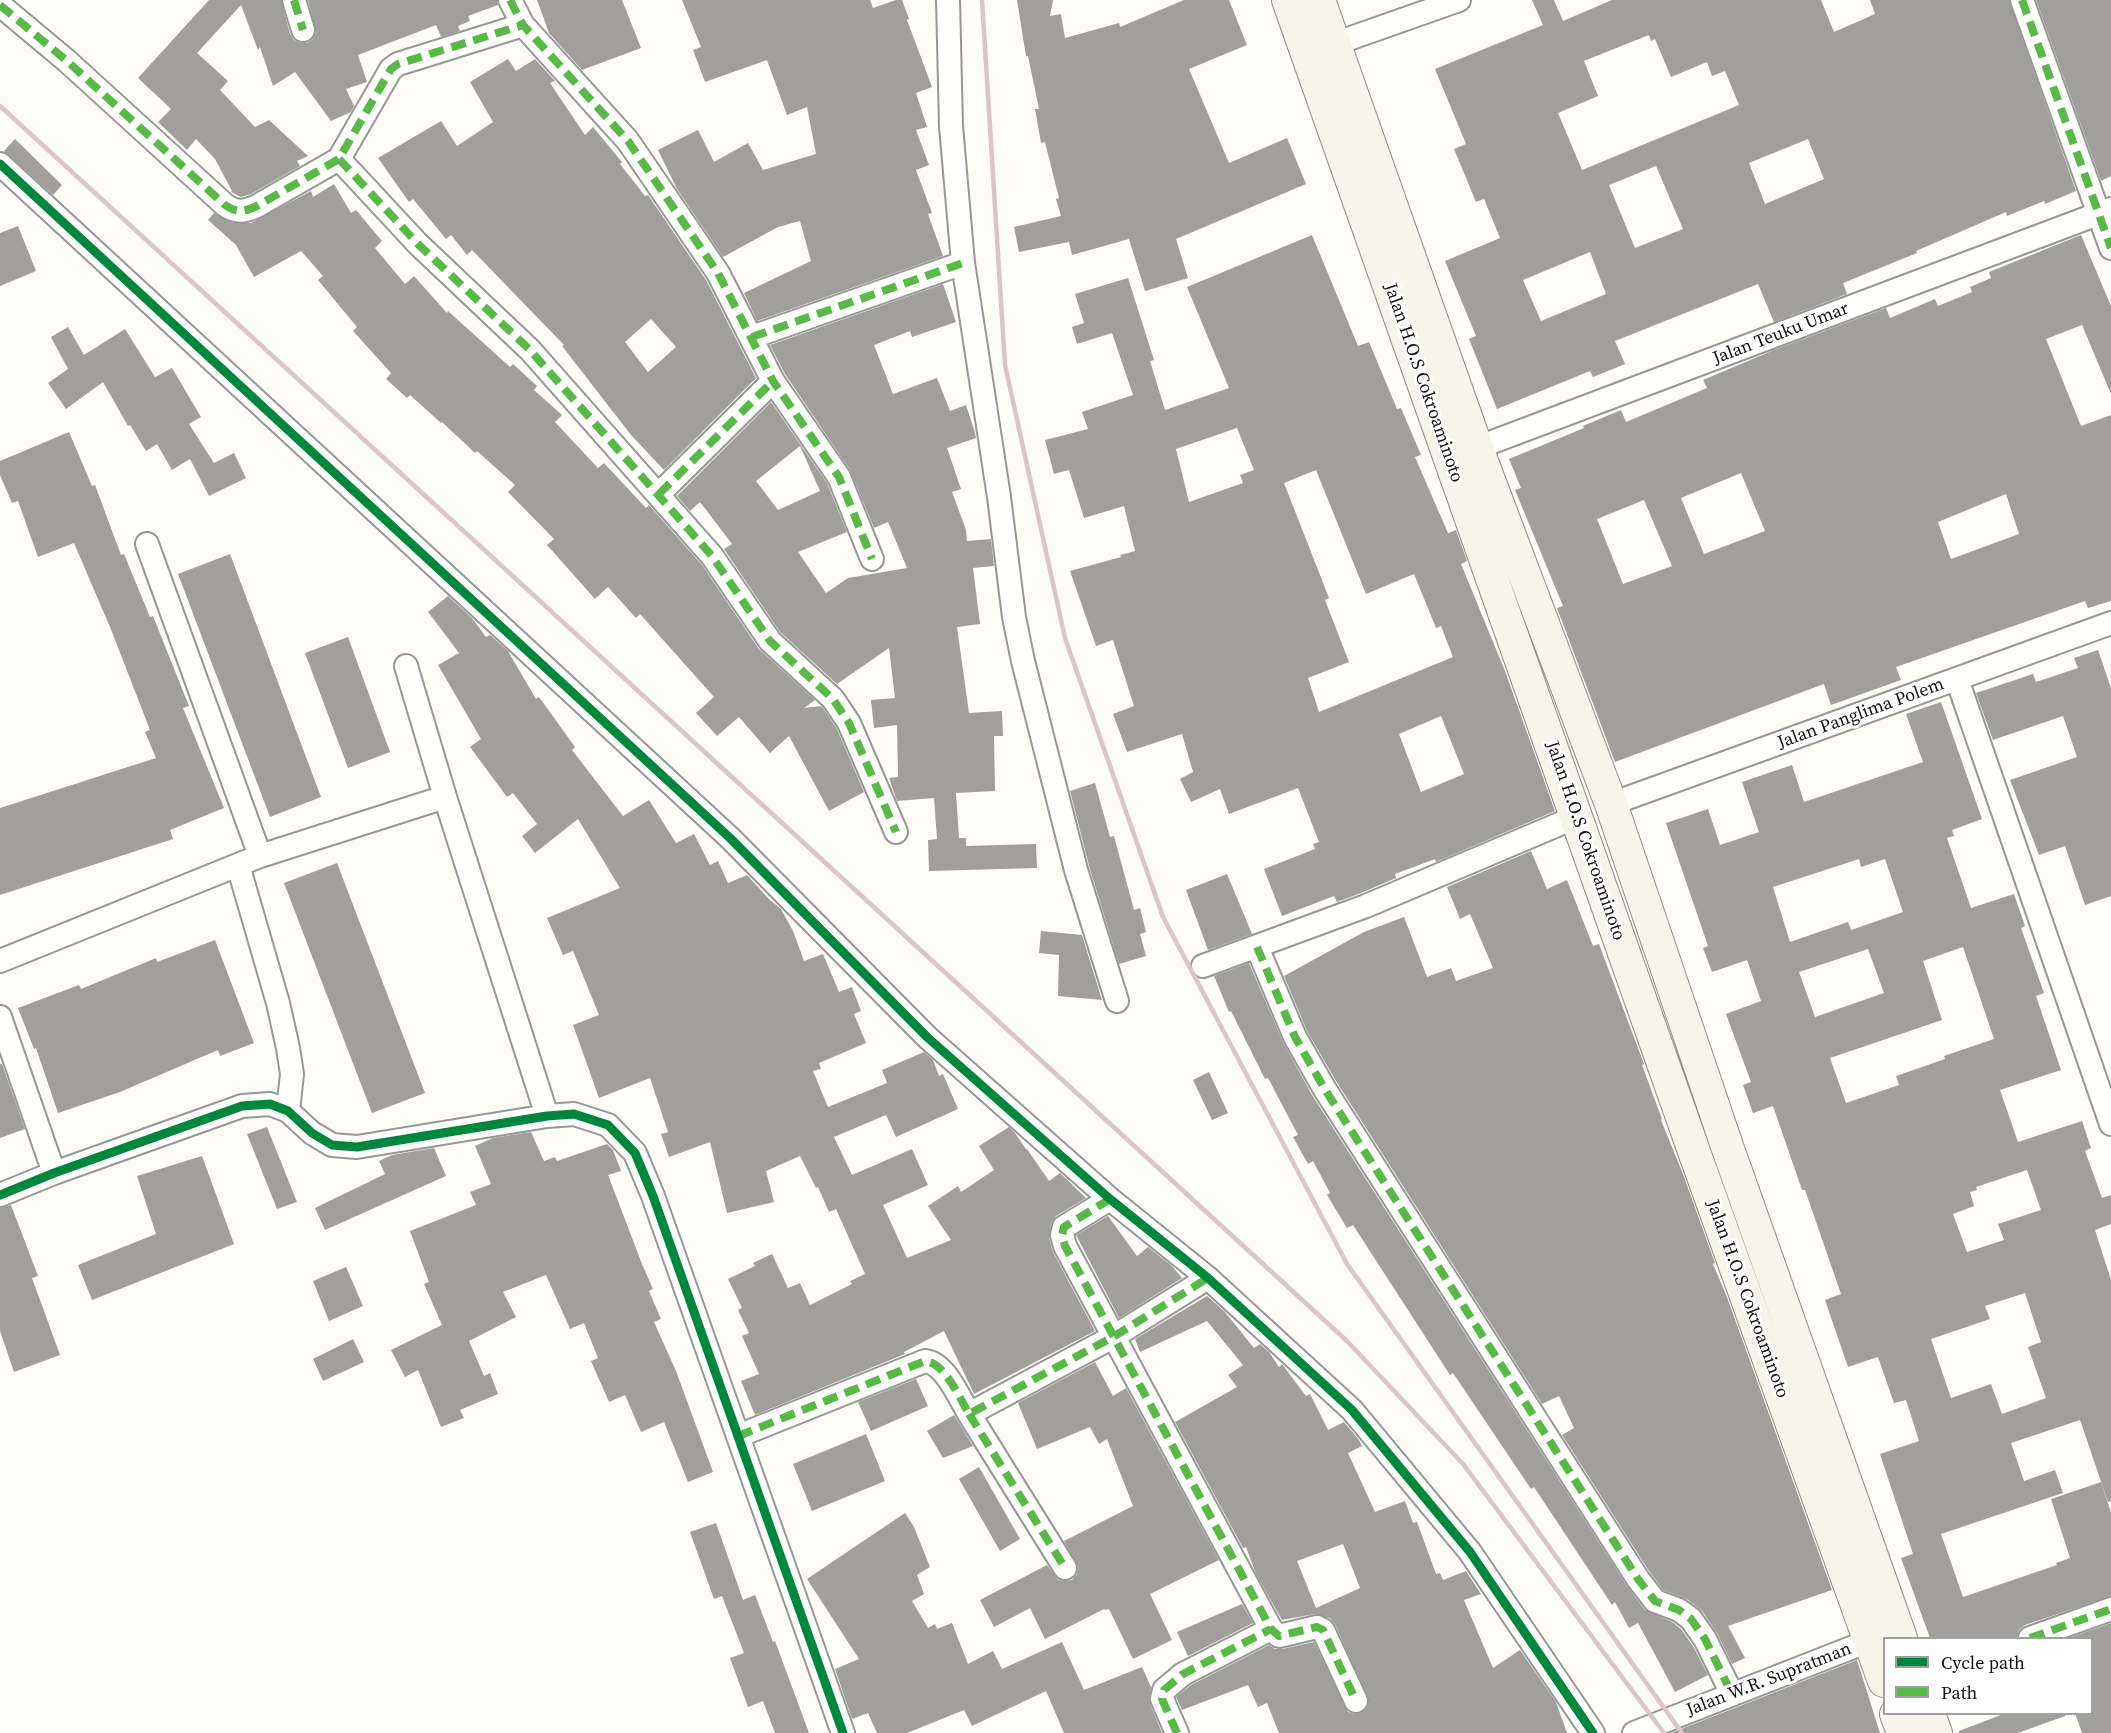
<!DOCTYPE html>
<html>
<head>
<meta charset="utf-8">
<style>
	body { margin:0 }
	#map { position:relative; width:2111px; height:1733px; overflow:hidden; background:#fdfcf7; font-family:"Source Serif 4",serif }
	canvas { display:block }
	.legend { position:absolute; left:1883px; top:1637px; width:210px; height:78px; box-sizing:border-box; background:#fff; border:2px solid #a0a0a0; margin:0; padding:8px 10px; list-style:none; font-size:18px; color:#111 }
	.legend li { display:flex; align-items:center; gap:12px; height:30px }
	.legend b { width:30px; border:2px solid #a0a0a0 }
</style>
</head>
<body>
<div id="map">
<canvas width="2111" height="1733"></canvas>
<ul class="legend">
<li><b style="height:8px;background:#00873e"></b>Cycle path</li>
<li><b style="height:8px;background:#58b947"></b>Path</li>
</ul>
</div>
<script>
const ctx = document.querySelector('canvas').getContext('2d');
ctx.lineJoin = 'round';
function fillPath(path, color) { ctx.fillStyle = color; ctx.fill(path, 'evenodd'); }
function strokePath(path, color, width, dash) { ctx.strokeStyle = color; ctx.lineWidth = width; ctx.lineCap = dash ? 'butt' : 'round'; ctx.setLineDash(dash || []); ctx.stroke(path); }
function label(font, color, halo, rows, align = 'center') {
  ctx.font = font + ' "Source Serif 4",serif'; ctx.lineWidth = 6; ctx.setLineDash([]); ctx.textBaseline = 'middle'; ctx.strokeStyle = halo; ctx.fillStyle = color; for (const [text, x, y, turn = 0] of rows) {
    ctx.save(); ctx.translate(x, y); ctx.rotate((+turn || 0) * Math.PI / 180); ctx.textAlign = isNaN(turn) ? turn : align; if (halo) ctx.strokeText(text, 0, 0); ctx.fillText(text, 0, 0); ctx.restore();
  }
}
const building = new Path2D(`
	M209 0H281L290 34 294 40 300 43H307L312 40 316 33 308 0H497L498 5 468 16 470 21 458 26 460 31 441 37 436 25 358 55 367 82 346 89 354 106 351 112 331 121 295 72 273 86 260 47 258 50 241 5 197 53 228 81 220 90 255 127 269 120 308 156 297 161 300 166 251 194 241 197 231 192 232 191 215 159 196 139 187 150 158 122 171 109 138 78Z
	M537 0H622L641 48 582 70 549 33Z
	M682 0H870L873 8 896 0H902L909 19 907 20 932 87 916 93 927 127 916 130 929 165 916 170 932 213 928 214 943 256 757 321 744 293 811 261 800 221 778 227 723 257 677 189 658 150 698 130 714 162 748 143 763 170 816 154 807 107 787 115 767 60 705 82 693 50 701 47Z
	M1017 0H1053L1050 16 1061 14 1065 38 1119 23 1120 27 1184 0H1229L1247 45 1189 69 1229 163 1287 138 1306 184 1176 239 1188 278 1145 291 1129 239 1072 255 1069 242 1019 252 1014 227 1061 216 1056 199 1059 198 1045 142 1041 143 1035 109H1039L1028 56H1026Z
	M1532 0H1554L1563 21 1612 0H1821L1834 32 1875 14 1870 0H2009L2076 191 2045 204 2044 201 2007 216 2006 212 1916 251 1917 253 1843 283 1847 294 1774 322 1758 284 1615 341 1625 364 1593 377 1590 371 1497 409 1469 339 1476 336 1445 261 1500 238 1484 199 1476 202 1454 149 1466 144 1435 69 1543 25ZM1649 35 1651 41 1655 39 1671 77 1707 62 1712 76 1725 71 1739 105 1582 170 1558 113 1598 96 1584 61ZM1808 139 1824 179 1765 204 1749 163ZM1656 166 1683 229 1635 248 1609 185ZM1590 252 1606 294 1541 321 1523 280Z
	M2036 0H2111V176L2101 181Z
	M508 59 516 71 535 59 555 81 550 83 585 135 593 127 622 162 620 164 645 196 648 195 706 280 756 378 664 470 631 435 562 346 564 345 472 250 467 255 451 235 446 239 413 199 409 202 378 158 441 121 457 146 493 122 470 82ZM651 319 676 347 648 372 625 342Z
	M15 139 62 185 53 195 4 151Z
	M334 184 351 213 356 210 382 241 375 248 405 284 414 276 447 313 448 311 510 367 513 364 537 386 534 390 562 415 555 422 598 468 604 463 646 508 649 505 702 565 759 649 815 700 804 708 821 706 823 708 837 729 864 792 829 811 789 736 770 753 739 717 717 736 696 713 714 697 640 614 636 618 608 587 595 599 547 545 554 539 508 492 515 485 477 451 475 453 442 422 441 423 410 395 407 398 386 379 391 373 353 331 357 327 318 280 323 276 301 251 254 277 236 245 208 220 214 213 233 223H251L311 191 313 197Z
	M18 226 36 271 0 286V233Z
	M1312 235 1358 346 1369 342 1397 409 1401 408 1421 455 1415 457 1448 533 1456 530 1467 561 1461 564 1505 671 1555 811 1436 862 1435 859 1395 874 1396 878 1361 893 1337 902 1334 896 1282 916 1264 869 1315 849 1313 844 1319 842 1298 788 1229 814 1220 789 1191 802 1180 779 1193 772 1182 734 1127 752 1113 714 1134 706 1113 640 1096 646 1070 571 1121 557 1120 555 1135 551 1124 506 1084 518 1069 470 1054 474 1045 440 1088 429 1082 412 1133 395 1112 333 1077 344 1072 327 1084 323 1075 294 1128 278 1154 360 1150 361 1165 410 1229 388 1187 287ZM1237 428 1254 470 1240 475 1243 483 1189 502 1176 449ZM1316 470 1366 594 1414 574 1436 628 1441 626 1453 657 1319 712 1308 678 1349 662 1325 600 1329 598 1284 483ZM1441 716 1464 774 1421 792 1399 734Z
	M2081 235 2111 306V394L2082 325 2046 339 2081 426 2111 415V601L2088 608 2085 601 1896 667 1901 680 1831 705 1824 684 1615 762 1557 608 1563 606 1515 490 1521 488 1509 459 1584 428 1583 426 1621 410 1626 422 1707 388 1703 380 1774 350 1886 308 1890 318 1935 299 1938 306 1972 292 1970 287 1991 278 1989 272ZM1741 473 1765 531 1704 554 1681 498ZM2006 494 2019 534 1951 559 1938 522ZM1644 500 1672 566 1623 584 1597 519Z
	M943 284 956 322 912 337 910 331 874 345 893 394 937 378 950 411 966 405 975 433 976 438 947 448 961 489 952 492 966 530 967 541 991 539 994 566 973 568 980 624 957 627 969 713 1002 711 1003 736H994L995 791 956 793 959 838H966V846L1036 844 1037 868 929 871 928 840 937 839 934 798 897 801 889 778 898 777 897 725 874 728 871 700 895 698 889 648 837 684 780 632 724 549 732 544 700 502 690 511 677 496 771 402 827 483 847 532 798 552 826 593 848 578 907 568 888 522 874 528 850 470 785 374 770 345ZM800 446 820 491 778 510 756 481Z
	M68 327 84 355 125 329 155 377 172 368 201 417 189 424 214 463 234 453 246 478 209 496 190 459 172 470 157 444 146 451 130 425 128 426 103 382 66 409 48 383 68 369 51 337Z
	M69 432 92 486 95 485 121 555 124 554 150 617 153 616 189 706 183 708 224 808 170 830 173 839 0 895V808L156 758 145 732 150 730 112 632 74 543 38 557 18 501 12 503 0 475V461Z
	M230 554 321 797 270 817 178 574Z
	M448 596 472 618 486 637 490 635 508 651 536 699 539 697 575 747 572 750 623 816 649 800 676 843 694 834 710 865 718 861 728 883 747 875 770 900 781 909 793 931 804 961 823 954 839 992 852 987 861 1011 854 1014 866 1043 819 1063 821 1069 813 1071 828 1107 887 1083 882 1070 924 1052 933 1060 939 1076 943 1074 958 1109 896 1137 886 1115 834 1137 852 1175 912 1149 928 1185 883 1205 907 1258 951 1240 928 1206 958 1186 961 1192 994 1170 979 1146 1009 1127 1015 1133 1026 1149H1027L1049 1181 1060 1173 1086 1198 1056 1216 1051 1224 1049 1238 1053 1252 1095 1331 974 1394 944 1331 904 1352 905 1354 755 1415 741 1381 759 1374 742 1336 749 1333 738 1310 742 1308 728 1279 755 1266 753 1263 772 1254 788 1288 800 1283 810 1305 852 1284 850 1281 865 1274 836 1209 829 1212 818 1187 816 1188 800 1156 766 1171 774 1202 727 1213 710 1142 669 1157 661 1134 668 1132 650 1078 599 1098 573 1025 599 1015 573 951 563 955 547 918 620 888 578 819 535 853 522 836 537 824 513 793 507 797 470 747 481 739 438 665 459 653 428 612Z
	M348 637 390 752 348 768 305 653Z
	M2098 650 2111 688V896L2085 905 2065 846 2039 855 2010 780 2077 757 2063 716 1993 740 1976 693 2033 674 2036 682 2078 668 2074 658Z
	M1941 702 1982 819 1952 830 1954 836 1947 838 1971 908 2014 894 2025 926 2021 928 2044 993 2036 996 2061 1070 2000 1090 2018 1142 2082 1121 2091 1148 2085 1151 2102 1198 2111 1195V1224L2095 1230 2111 1280V1501L2108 1502 2080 1420 2011 1443 2024 1481 2055 1470 2063 1493 1941 1534 1963 1597 2057 1565 2056 1563 2070 1558 2051 1499 2101 1482 2111 1512V1596L2025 1625 2019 1630 2017 1638H1930L1901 1558 1913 1554 1880 1454 1919 1441 1906 1400 1894 1403 1878 1357 1848 1367 1825 1300 1841 1294 1805 1190H1802L1773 1106 1753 1113 1743 1085 1751 1082 1726 1014 1761 1001 1747 960 1712 972 1703 948 1708 946 1666 823 1708 809 1720 845 1759 832 1742 782 1792 765 1804 802 1923 762 1906 714ZM1859 859 1861 867 1885 859 1903 912 1851 930 1848 922 1790 942 1773 887ZM1963 947 1994 1039 1944 1056 1945 1059 1896 1076 1899 1085 1846 1103 1830 1058 1942 1020 1923 961ZM1868 949 1884 993 1815 1017 1799 972ZM2027 1170 2041 1210 1998 1224 2004 1240 1967 1252 1953 1214 1974 1206 1970 1192 1977 1190 1976 1187ZM2025 1293 2041 1342 2028 1347 2046 1398 2002 1414 1991 1384 1951 1398 1931 1339 1990 1319 1985 1306Z
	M1095 783 1110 837 1114 836 1134 910 1140 908 1146 932 1140 934 1146 956 1119 964 1089 866 1070 791Z
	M1531 851 1547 889 1567 880 1593 946 1599 944 1644 1064 1642 1065 1662 1119 1661 1120 1683 1174 1715 1263 1713 1264 1727 1297 1832 1590 1728 1626 1745 1658 1732 1664 1717 1633 1702 1611 1687 1599 1663 1590 1649 1571 1562 1435 1574 1428 1559 1396 1542 1404 1336 1081 1307 1031 1284 976 1364 932 1404 917 1427 977 1451 968 1456 981 1493 968 1470 914 1460 919 1447 887Z
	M337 863 425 1093 372 1113 284 883Z
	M1227 874 1252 934 1208 950 1186 890Z
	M1041 931 1082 935 1102 1000 1058 996 1059 955 1039 953Z
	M215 940 254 1043 220 1056 218 1050 120 1092 58 1113 36 1048 34 1049 18 1008 79 985 81 989 156 958 157 962Z
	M1249 963 1283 1042 1312 1095 1627 1586 1645 1610 1672 1622 1681 1629 1693 1646 1708 1675 1675 1692 1638 1623 1629 1628 1615 1602 1612 1605 1534 1487 1531 1489 1453 1373 1450 1375 1353 1225 1347 1228 1327 1195 1330 1193 1313 1161 1308 1164 1293 1137 1298 1135 1268 1078 1265 1079 1231 1011 1229 1012 1214 976Z
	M0 1064H2L25 1129 0 1138Z
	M1209 1072 1228 1113 1212 1120 1193 1080Z
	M267 1127 297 1202 277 1209 247 1134Z
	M531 1132 544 1161 555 1157 557 1161 607 1144 613 1150 621 1171 608 1175 642 1264 653 1289 649 1291 661 1319 654 1322 676 1371 713 1472 688 1482 664 1422 641 1432 625 1395 609 1402 591 1361 598 1358 584 1323 570 1329 546 1275 503 1292 516 1317 469 1341 484 1376 490 1373 498 1394 460 1410 464 1418 441 1427 418 1370 405 1377 391 1350 442 1325 424 1284 429 1282 410 1231 476 1205 470 1192 491 1184 475 1146 493 1138Z
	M434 1148 446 1176 325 1230 315 1208 385 1174 379 1161 392 1155Z
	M202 1156 234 1244 92 1300 78 1265 156 1234 137 1176Z
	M11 1205 38 1276 32 1278 60 1355 14 1372 0 1331V1208Z
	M1108 1216 1137 1256 1148 1247 1172 1266 1182 1278 1119 1318 1076 1235Z
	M346 1267 363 1306 329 1321 313 1281Z
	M1207 1296 1224 1311 1254 1348 1260 1344 1269 1352 1279 1367 1282 1364 1306 1396 1310 1394 1328 1430 1344 1422 1359 1440 1362 1446 1348 1453 1375 1512 1405 1501 1413 1523 1417 1522 1436 1574 1440 1573 1443 1580 1466 1571 1481 1594 1464 1600 1493 1668 1520 1650 1556 1702 1567 1733H1279L1267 1703 1258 1707 1248 1685 1182 1710 1176 1697 1191 1685 1269 1645 1275 1649H1282L1314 1642 1348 1712 1354 1714 1361 1713 1367 1708 1369 1702 1335 1624 1330 1618 1315 1614 1282 1620 1256 1574 1246 1547 1243 1548 1175 1422 1237 1387 1228 1375 1243 1365 1207 1321 1140 1352 1135 1339ZM1343 1544 1360 1588 1316 1608 1297 1561Z
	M353 1339 364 1362 323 1381 313 1359Z
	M1095 1362 1113 1396 1126 1388 1219 1560 1150 1594 1172 1640 1133 1659 1109 1609 1105 1610 1104 1609 1045 1639 1030 1608 994 1627 980 1600 1047 1565 1058 1580 1065 1581 1072 1580 1077 1574 1078 1567 1064 1541 1133 1506 1107 1439 1099 1444 1090 1427 1037 1449 1018 1403Z
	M916 1379 928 1406 871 1431 858 1402Z
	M954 1415 973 1446 943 1458 927 1431Z
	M866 1434 885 1481 812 1511 793 1464Z
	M979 1467 1020 1539 1000 1551 959 1479Z
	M905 1513 914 1527 930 1567 917 1575 924 1594 912 1601 928 1628 935 1624 937 1629 952 1623 968 1664 993 1651 1002 1669 1062 1642 1084 1690 1142 1667 1151 1687 1150 1704 1162 1733H1064L1046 1691 972 1726 964 1710 907 1733H877L868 1713 852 1719 835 1669 859 1659 807 1579Z
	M716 1523 743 1600 755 1595 773 1642 775 1641 809 1733H775L763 1701 748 1707 730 1658 744 1653 722 1596 714 1599 690 1532Z
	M1242 1604 1253 1623 1188 1656 1177 1632Z
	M2111 1623V1733H2082L2075 1713H2091V1638H2069Z
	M1857 1660 1880 1733H1671Z
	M2006 1713H2065V1716L2018 1733H1959V1731Z`);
const minor = new Path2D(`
	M294 0 303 30
	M510 0 523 25 628 141 718 273 773 381 839 477 872 559
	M948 0 951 126 963 263 999 497 1014 617 1023 661 1076 870 1117 1001
	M2022 0 2111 248
	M0 5 67 61 225 205C237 213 244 212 257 206L339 159 391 69 398 64 523 25
	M1334 44 1459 0
	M339 159 418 244 530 350 712 556 770 641 833 699 849 723 896 832
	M0 164 730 838 927 1037 1110 1199 1208 1278 1352 1410 1470 1552 1593 1733
	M752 337 963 263
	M1463 453 2111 209
	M659 494 773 381
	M147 544 260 856
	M406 666 445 797 547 1116
	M1957 679 2111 1124
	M1611 804 2111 623
	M238 865 278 1003 288 1048 292 1074 288 1111
	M1257 947 1295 1037 1324 1088 1638 1579 1655 1601 1679 1610 1691 1619 1705 1639 1732 1694
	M0 961 260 856 445 797
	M1203 966 1366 906 1576 817
	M0 1017 54 1173
	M0 1195 54 1173 242 1106 270 1104 288 1111 312 1133 332 1145 357 1147 547 1116 574 1114 608 1125 635 1153 653 1196 843 1733
	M1110 1199 1064 1227 1062 1235 1065 1246 1271 1629 1279 1636 1317 1627 1323 1630 1356 1701
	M969 1414 1065 1568
	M738 1436 925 1361C945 1363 959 1397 969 1414L1113 1337 1208 1278
	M2030 1638 2111 1609
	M1177 1733 1162 1699 1164 1690 1183 1674 1271 1629
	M1634 1733 1884 1635`);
const secondary = new Path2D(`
	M1288 0 1696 1157 1884 1681
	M1319 0 1477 448 1611 804 1727 1146 1901 1638
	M1896 1714 1903 1733
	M1929 1714 1936 1733`);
const rail = new Path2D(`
	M982 0 1005 365 1065 638 1163 917 1347 1264 1682 1733
	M0 106 1347 1341 1463 1464 1664 1733`);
const quiet = new Path2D(`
	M294 0 303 30
	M510 0 523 25 628 141 718 273 773 381 839 477 872 559
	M2022 0 2111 248
	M0 5 67 61 225 205C237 213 244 212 257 206L339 159 391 69 398 64 523 25
	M339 159 418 244 530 350 712 556 770 641 833 699 849 723 896 832
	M752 337 963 263
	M659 494 773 381
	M1257 947 1295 1037 1324 1088 1638 1579 1655 1601 1679 1610 1691 1619 1705 1639 1732 1694
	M1110 1199 1064 1227 1062 1235 1065 1246 1271 1629 1279 1636 1317 1627 1323 1630 1356 1701
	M969 1414 1065 1568
	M738 1436 925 1361C945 1363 959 1397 969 1414L1113 1337 1208 1278
	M2030 1638 2111 1609
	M1177 1733 1162 1699 1164 1690 1183 1674 1271 1629`);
const cycleway = new Path2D(`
	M0 164 730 838 927 1037 1110 1199 1208 1278 1352 1410 1470 1552 1593 1733
	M0 1195 54 1173 242 1106 270 1104 288 1111 312 1133 332 1145 357 1147 547 1116 574 1114 608 1125 635 1153 653 1196 843 1733`);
const streetNames = [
	["Jalan Teuku Umar",1781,334,-21],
	["Jalan H.O.S Cokroaminoto",1423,383,71],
	["Jalan Panglima Polem",1861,714,-20],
	["Jalan H.O.S Cokroaminoto",1585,841,71],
	["Jalan H.O.S Cokroaminoto",1747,1299,70],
	["Jalan W.R. Supratman",1769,1680,-21]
];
fillPath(building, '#a19f9c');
strokePath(minor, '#979795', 26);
strokePath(secondary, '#8e8d8b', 34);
strokePath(minor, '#fffffe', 22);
strokePath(secondary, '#f6f4eb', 32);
strokePath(rail, '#d9c6c7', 4.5);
strokePath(quiet, '#58b947', 8, [15, 8]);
strokePath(cycleway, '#00873e', 9);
label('18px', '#111', '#fff', streetNames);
</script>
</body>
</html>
